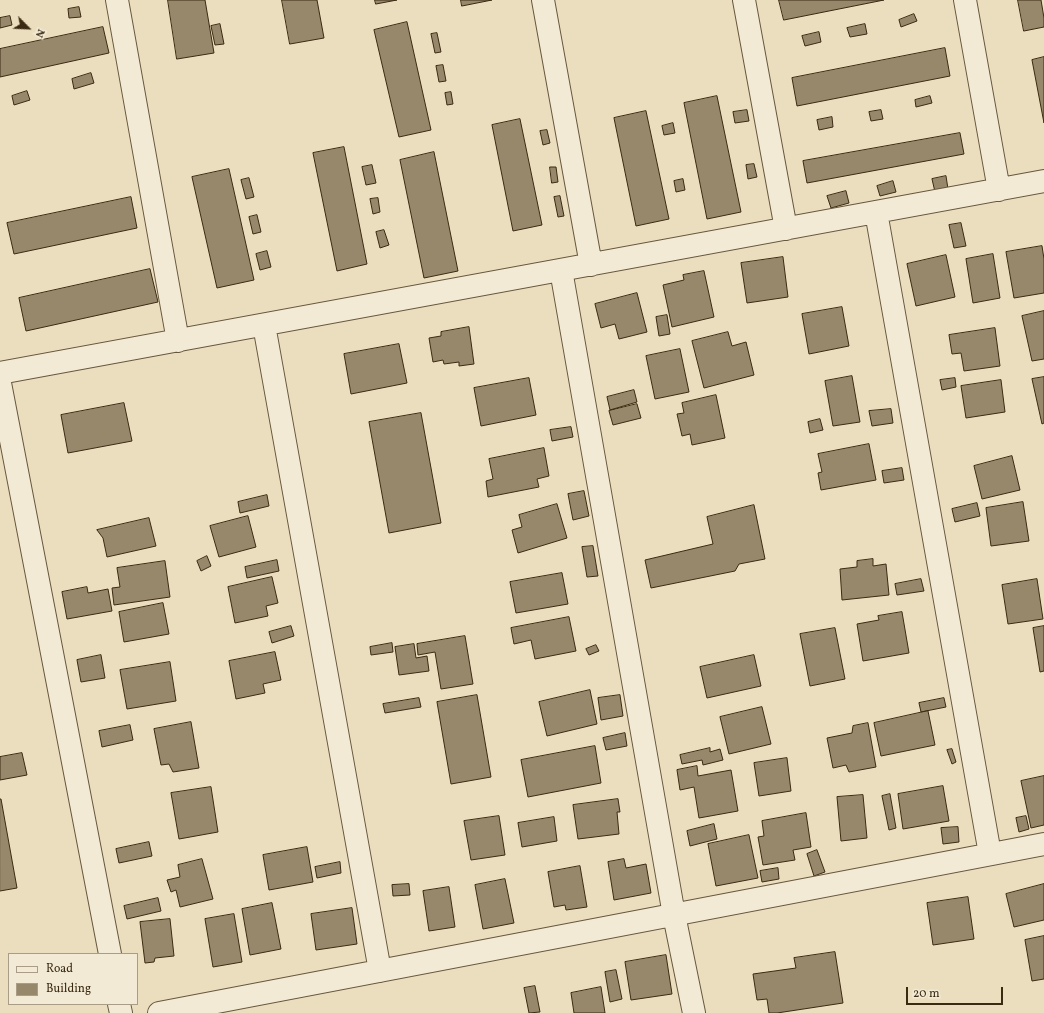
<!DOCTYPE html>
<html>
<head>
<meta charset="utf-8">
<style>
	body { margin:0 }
	#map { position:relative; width:1044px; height:1013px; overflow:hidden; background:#ebdebe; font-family:Vollkorn,serif }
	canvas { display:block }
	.legend { position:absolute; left:8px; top:953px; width:130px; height:52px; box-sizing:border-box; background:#f2ead5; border:1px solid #a99d87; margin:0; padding:5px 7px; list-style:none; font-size:12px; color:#3b2a12 }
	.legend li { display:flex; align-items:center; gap:8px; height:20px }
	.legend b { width:20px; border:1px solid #a99d87 }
	.north { position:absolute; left:8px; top:8px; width:40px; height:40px; -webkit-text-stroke:3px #f2ead5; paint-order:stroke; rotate:114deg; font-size:11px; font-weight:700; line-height:16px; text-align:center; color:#3b2a12 }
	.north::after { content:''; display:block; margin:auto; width:14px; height:18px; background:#3b2a12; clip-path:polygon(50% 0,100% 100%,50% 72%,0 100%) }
	.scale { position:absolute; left:906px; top:987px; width:97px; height:18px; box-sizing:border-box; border:2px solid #3b2a12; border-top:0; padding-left:5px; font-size:12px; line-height:14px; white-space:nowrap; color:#3b2a12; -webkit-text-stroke:3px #f2ead5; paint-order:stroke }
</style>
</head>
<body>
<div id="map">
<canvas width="1044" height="1013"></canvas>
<ul class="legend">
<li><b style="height:5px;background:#f2ead5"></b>Road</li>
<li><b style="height:11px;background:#97886b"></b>Building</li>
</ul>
<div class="north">N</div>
<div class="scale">20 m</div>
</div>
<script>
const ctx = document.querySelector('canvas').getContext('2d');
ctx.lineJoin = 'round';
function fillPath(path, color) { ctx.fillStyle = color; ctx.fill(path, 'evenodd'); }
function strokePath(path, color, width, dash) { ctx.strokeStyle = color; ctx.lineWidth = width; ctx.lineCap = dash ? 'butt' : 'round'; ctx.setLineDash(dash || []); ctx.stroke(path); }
const building = new Path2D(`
	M168 0H205L214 53 177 59Z
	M282 0H317L324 38 290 44Z
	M375 0H397L376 4Z
	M461 0H492L462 6Z
	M779 0H884L784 20Z
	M1018 0H1041L1044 18V27L1024 31Z
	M79 7 81 17 69 18 68 9Z
	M914 14 917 21 901 27 899 20Z
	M10 16 12 25 0 28V18Z
	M407 22 431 130 399 137 374 30Z
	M220 24 224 44 215 45 211 26Z
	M865 24 867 34 850 37 847 28Z
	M103 27 109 53 0 77V49Z
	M819 32 821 42 805 46 802 36Z
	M437 33 441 52 435 53 431 34Z
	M945 48 950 76 797 106 792 78Z
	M1044 57V123L1032 60Z
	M443 65 446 81 439 82 436 66Z
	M91 73 94 83 74 89 72 79Z
	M27 91 30 100 14 105 12 96Z
	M451 92 453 104 447 105 445 93Z
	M717 96 741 212 707 219 684 103Z
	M930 96 932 103 916 107 915 100Z
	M747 110 749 121 735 123 733 112Z
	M881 110 883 119 871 121 869 112Z
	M646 111 669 219 636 226 614 118Z
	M832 117 833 127 819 130 817 120Z
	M520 119 542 225 513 231 492 125Z
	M673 123 675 133 664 135 662 126Z
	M547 130 550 143 543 145 540 131Z
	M960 133 964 154 807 183 803 161Z
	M344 147 367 264 337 271 313 153Z
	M434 152 458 271 424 278 400 160Z
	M754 164 757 177 748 179 746 165Z
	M372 165 376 183 366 185 362 167Z
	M550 167H556L558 182 552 183Z
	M229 169 254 280 217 288 192 177Z
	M946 176 948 189 935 192 932 179Z
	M249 178 254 197 246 199 241 180Z
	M683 179 685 190 676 192 674 181Z
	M893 181 896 192 880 196 877 186Z
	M846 191 849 203 831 208 827 196Z
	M560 196 564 216 558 217 554 197Z
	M131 197 137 228 14 254 7 223Z
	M378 198 380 212 373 214 370 199Z
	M257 215 261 232 253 234 249 217Z
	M961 223 966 246 954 248 949 225Z
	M384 230 389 245 380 248 376 232Z
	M1042 246 1044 259V293L1014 298 1006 252Z
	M267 251 271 267 260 270 256 254Z
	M993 254 1000 298 973 303 966 259Z
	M946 255 955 297 916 306 907 264Z
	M783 257 788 297 747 303 741 263Z
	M150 269 158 302 26 331 19 298Z
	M704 271 714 317 672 327 663 285 684 280 683 275Z
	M637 293 647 332 619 339 615 324 601 328 595 304Z
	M842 307 849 346 809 354 802 314Z
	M1044 311V359L1032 361 1022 316Z
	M667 315 670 334 659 336 656 317Z
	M469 327 474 364 459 366V362L444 364 443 360 433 362 429 338 441 336V332Z
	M995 328 1000 366 964 371 961 353 952 354 949 335Z
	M728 332 732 346 746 342 754 375 704 388 692 341Z
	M399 344 407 383 351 394 344 354Z
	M680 349 689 392 655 399 646 356Z
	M852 376 860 422 833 426 825 381Z
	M1044 377V423L1042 424 1032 379Z
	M529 378 536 415 481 426 474 388Z
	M955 378 956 387 942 390 940 380Z
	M1001 380 1005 412 966 418 961 386Z
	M634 390 637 402 610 410 607 397Z
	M716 395 725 438 692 445 690 434 682 436 677 414 684 413 682 403Z
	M124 403 132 441 68 453 61 415Z
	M637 404 641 418 613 425 609 411Z
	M891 409 893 423 872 426 869 411Z
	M421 413 441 523 389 533 369 422Z
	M820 419 823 430 810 433 808 422Z
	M571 427 573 437 552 441 550 430Z
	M869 444 876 480 821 490 818 473 822 472 818 454Z
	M544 448 549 476 537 479 539 487 488 497 486 481 493 479 489 459Z
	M1012 456 1020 490 982 499 974 466Z
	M902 468 904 480 884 483 882 471Z
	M584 491 589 516 573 520 568 494Z
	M267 495 269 506 240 513 238 502Z
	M1023 502 1029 541 991 546 986 508Z
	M977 503 980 516 955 522 952 509Z
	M557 504 567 538 518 553 512 530 522 527 519 515Z
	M754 505 765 559 739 564 735 571 651 588 645 560 713 544 707 517Z
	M248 516 256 547 219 557 210 526Z
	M149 518 156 546 107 557 103 538 97 530Z
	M593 546 598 576 587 577 582 547Z
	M207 556 211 566 201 571 197 561Z
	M873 559V566L886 564 889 595 842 600 840 569 857 567V561Z
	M277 560 279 571 247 578 245 567Z
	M165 561 170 597 114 605 112 588 120 587 117 568Z
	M562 573 568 604 516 613 510 582Z
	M272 577 278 603 266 606 268 616 235 623 228 587Z
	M921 579 924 591 897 595 895 584Z
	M1037 579 1043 619 1008 624 1002 585Z
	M87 587 88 593 108 589 112 611 67 619 62 592Z
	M163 603 169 634 124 642 119 612Z
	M902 612 909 653 863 661 857 624 879 620 878 616Z
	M569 617 576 651 535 659 531 640 514 644 511 628Z
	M291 626 294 636 272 643 269 632Z
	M1044 626V671L1040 672 1033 628Z
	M835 628 845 679 810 686 800 634Z
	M465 636 473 684 441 689 435 652 418 655 417 644Z
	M392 643 393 652 371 655 370 647Z
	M414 644 416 658 427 656 429 671 399 675 395 647Z
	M596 645 599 651 589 655 586 649Z
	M275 652 281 680 263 684 265 693 236 699 229 661Z
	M101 655 105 678 81 682 77 660Z
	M754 655 761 686 707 698 700 667Z
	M170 662 176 701 127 709 120 670Z
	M590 690 597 724 547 736 539 702Z
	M477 695 491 777 451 784 437 702Z
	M620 695 623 716 601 720 598 698Z
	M419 698 421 707 385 713 383 704Z
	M944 698 946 707 921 712 919 703Z
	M762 707 771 744 729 754 720 717Z
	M928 711 935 745 881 756 874 723Z
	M191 722 199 768 173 772 169 764 161 765 154 729Z
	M868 723 876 767 849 772 846 765 833 768 827 738 852 733 853 726Z
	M130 725 133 740 102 747 99 731Z
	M625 733 627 746 606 750 603 738Z
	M595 746 601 783 528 797 521 760Z
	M710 748V752L720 749 723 760 703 765 702 760 682 764 680 755Z
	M952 749 956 762 952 764 947 750Z
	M22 753 27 775 0 780V757Z
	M787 758 791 791 759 796 754 763Z
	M697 766 698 776 731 770 738 811 699 818 694 787 680 790 677 770Z
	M1044 776V825L1031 828 1021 781Z
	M943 786 949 821 903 829 898 794Z
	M211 787 218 832 179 839 171 793Z
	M890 794 896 828 889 830 882 796Z
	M863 795 867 838 841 841 837 797Z
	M0 799H1L17 888 0 891Z
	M618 799 620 812H617L619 834 578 839 573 805Z
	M806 813 811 847 793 850 795 860 763 865 758 837 764 836 762 821Z
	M499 816 505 855 471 860 464 821Z
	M1026 816 1029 829 1019 832 1016 818Z
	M554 817 557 841 522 847 518 823Z
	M714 824 717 839 690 846 687 831Z
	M958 827 959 842 943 844 941 828Z
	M749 835 758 878 716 886 708 844Z
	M149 842 152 856 119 863 116 849Z
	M307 847 313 882 269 890 263 855Z
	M817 850 825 872 814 876 807 854Z
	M202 859 213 899 180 907 176 890 171 892 167 880 180 877 178 865Z
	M624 859 626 868 646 864 651 893 614 900 608 862Z
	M340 862 341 873 317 878 315 867Z
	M580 866 587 907 566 910 565 905 554 907 548 872Z
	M778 868 779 879 762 882 760 871Z
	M505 879 514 923 483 929 475 885Z
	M409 884 410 895 393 896 392 885Z
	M1044 884V920L1014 927 1006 894Z
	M449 887 455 927 429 931 423 891Z
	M968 897 974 939 933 945 927 903Z
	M158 898 161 911 127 919 124 906Z
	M272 903 281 949 250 955 242 909Z
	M352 908 357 944 316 950 311 914Z
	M234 914 242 962 213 967 205 919Z
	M170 919 174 956 155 958 154 962 145 963 140 922Z
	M1044 936V979L1032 981 1025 940Z
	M835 952 843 1003 777 1013H769L767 999 757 1000 753 974 796 968 794 958Z
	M666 955 672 994 631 1000 625 962Z
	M616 970 622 999 610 1002 605 972Z
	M535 986 540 1012 529 1013 524 988Z
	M601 987 605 1013H574L571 993Z`);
const minor = new Path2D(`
	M117 0 178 341
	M543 0 591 265
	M744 0 786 229
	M965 0 999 190
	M876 212 990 854
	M561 270 674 915 694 1013
	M264 325 380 971
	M0 373 1044 181
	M0 383 110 954
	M119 1004 121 1013
	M159 1013 1044 844`);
fillPath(building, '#97886b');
strokePath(building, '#3b2a12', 1);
strokePath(minor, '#67573d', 24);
strokePath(minor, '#f2ead5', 22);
</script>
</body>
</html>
